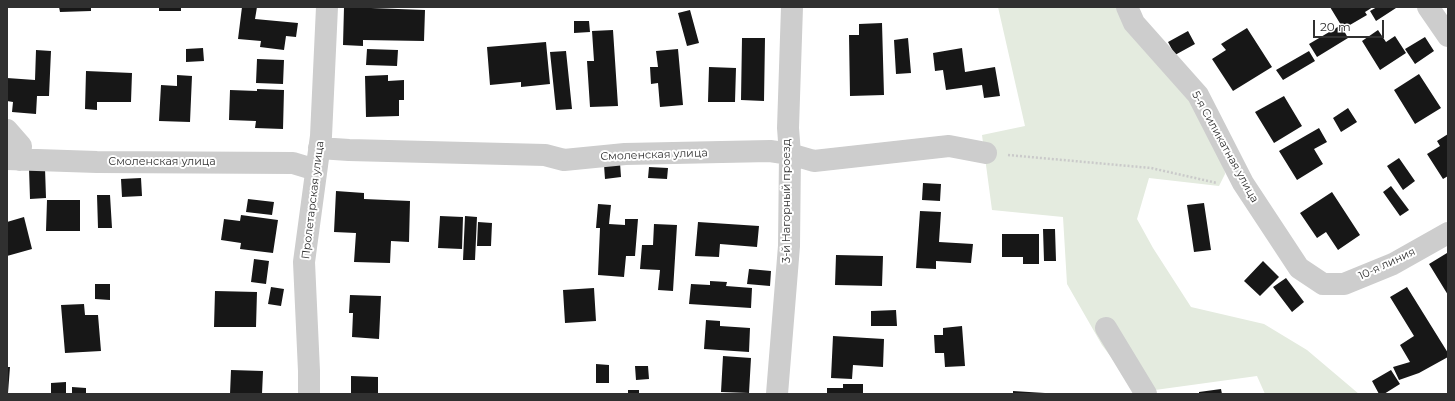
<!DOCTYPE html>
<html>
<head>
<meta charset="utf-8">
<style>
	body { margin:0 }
	#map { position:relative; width:1455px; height:401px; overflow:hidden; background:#fff; font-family:Montserrat,sans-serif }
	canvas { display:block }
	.frame { position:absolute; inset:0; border:8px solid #303030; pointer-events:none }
	.scale { position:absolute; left:1313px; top:20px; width:71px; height:18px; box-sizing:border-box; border:2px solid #303030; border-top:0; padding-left:5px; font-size:12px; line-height:14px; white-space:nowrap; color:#303030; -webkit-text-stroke:3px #fff; paint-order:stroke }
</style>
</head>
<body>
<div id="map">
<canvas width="1455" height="401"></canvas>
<div class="frame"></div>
<div class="scale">20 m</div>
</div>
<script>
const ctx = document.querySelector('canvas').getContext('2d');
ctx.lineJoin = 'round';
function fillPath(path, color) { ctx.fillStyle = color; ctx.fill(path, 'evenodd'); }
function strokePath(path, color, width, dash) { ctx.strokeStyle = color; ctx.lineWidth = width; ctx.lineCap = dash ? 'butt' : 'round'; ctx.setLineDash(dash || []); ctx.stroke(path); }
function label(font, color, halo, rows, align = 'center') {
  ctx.font = font + ' Montserrat,sans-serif'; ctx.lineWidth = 4; ctx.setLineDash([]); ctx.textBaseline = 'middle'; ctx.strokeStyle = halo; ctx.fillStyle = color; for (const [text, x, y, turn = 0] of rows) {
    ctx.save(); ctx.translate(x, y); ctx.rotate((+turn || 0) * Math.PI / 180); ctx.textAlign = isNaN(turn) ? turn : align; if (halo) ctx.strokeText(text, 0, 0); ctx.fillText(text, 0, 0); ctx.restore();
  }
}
const green = new Path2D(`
	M998 7H1135L1190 101 1224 163 1225 174 1219 186 1149 178 1137 219 1153 248 1191 307 1264 324 1307 350 1359 394H1265L1257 376 1155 390 1135 389 1102 345 1067 284 1063 217 992 210 982 135 1025 126Z`);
const building = new Path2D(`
	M59 7H91V11L60 12Z
	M159 7H181V11H159Z
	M242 7H257L255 19 298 23 296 37 286 36 284 50 260 47 261 41 238 39Z
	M344 7 425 10 424 41 363 40V46L343 45Z
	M1330 7H1373L1365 12 1367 15 1343 29 1348 38 1317 57 1309 44 1341 25Z
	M1377 7H1395L1396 8 1376 21 1370 11Z
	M690 10 699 43 687 46 678 13Z
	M574 21H589L590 32 574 33Z
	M882 23 884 95 850 96 849 35H859V24Z
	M1247 28 1272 67 1233 91 1212 59 1226 50 1221 44Z
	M613 30 618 106 590 107 587 61H594L592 31Z
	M1378 30 1386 42 1395 36 1406 53 1380 70 1362 41Z
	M1188 31 1195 44 1175 55 1168 42Z
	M1425 37 1434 51 1415 64 1405 49Z
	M742 38H765L764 101 741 100Z
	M908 38 911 73 896 74 894 40Z
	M546 42 550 84 521 87V82L490 85 487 47Z
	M203 48 204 61 186 62V49Z
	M962 48 965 72 995 67 1000 96 984 98 982 85 946 90 943 70 935 71 933 53Z
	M367 49 398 50 397 66 366 65Z
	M678 49 683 105 660 107 658 83 651 84 650 67H658L656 51Z
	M36 50 51 51 49 96H37L36 114 12 112 13 102 7 101V78L35 80Z
	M566 51 572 109 556 110 550 52Z
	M1309 51 1315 61 1283 80 1276 70Z
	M257 59 284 60 283 84 256 83Z
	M709 67 736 68 735 102H708Z
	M86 71 132 73 131 102H97V110L85 109Z
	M1419 74 1441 108 1415 124 1394 90Z
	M177 75 192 76 190 122 159 121 161 85 177 86Z
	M388 75V81L404 80V100H399V116L366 117 365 76Z
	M257 89 284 90 283 129 255 128 256 121 229 120 230 90 257 91Z
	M1284 96 1302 126 1274 143 1255 112Z
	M1348 108 1357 122 1341 132 1333 118Z
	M1319 128 1327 142 1314 149 1323 164 1297 180 1279 151Z
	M1448 134V176L1443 179 1427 154 1440 146 1437 141Z
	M1399 158 1415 181 1403 190 1387 166Z
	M620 163 621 177 605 179 604 165Z
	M649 167 668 168 667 179 648 178Z
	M29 168H45L46 198 30 199Z
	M141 178 142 196 122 197 121 179Z
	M923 183 941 184 940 201 922 200Z
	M1391 186 1409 210 1400 216 1383 192Z
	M336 191 364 193V199L410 201 409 242 391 241 390 263 354 262 356 233 334 232Z
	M1332 192 1360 235 1338 250 1326 232 1317 238 1300 213Z
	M97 195H110L112 228H98Z
	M248 199 274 202 272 215 246 212Z
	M47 200H80V231H46Z
	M1204 203 1211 250 1194 252 1187 205Z
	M598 204 611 205 609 224 625 225V219H638L635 256H626L624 277 598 275 600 228H596Z
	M920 211 941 212 939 242 973 244 971 263 936 261V269L916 268Z
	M241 215 278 220 273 253 240 249 241 243 221 240 224 219 240 221Z
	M440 216 463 217 462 249 438 248Z
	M465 216 477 217 475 260H463Z
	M24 217 32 249 7 256V222Z
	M478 222 492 223 491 246H477Z
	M698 222 759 226 757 247 720 244 719 257 695 256Z
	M654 224 677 225 673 291 658 290 660 270 640 269 642 245H653Z
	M1043 229H1055L1056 261H1044Z
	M1002 234H1039V264H1023V257H1002Z
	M1447 253 1448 254V295L1429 264Z
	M836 255 883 256 882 286 835 285Z
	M254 259 269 261 266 284 251 282Z
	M1263 261 1279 277 1260 296 1244 281Z
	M749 269 771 271 770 286 747 284Z
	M1286 278 1304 302 1292 312 1273 287Z
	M710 281 727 282 726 286 752 288 751 308 689 304 691 284 710 285Z
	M95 284H110V300L95 299Z
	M271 287 284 289 281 306 268 304Z
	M1407 287 1448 353V357L1419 373 1399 380 1393 367 1410 362 1400 345 1414 336 1390 297Z
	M594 288 596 321 565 323 563 290Z
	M215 291 257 292 256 327H214Z
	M350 295 381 296 379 339 352 337 353 313H349Z
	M84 304 85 315H98L101 351 65 353 61 305Z
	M896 310 897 326H871V311Z
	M706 320 720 321V326L750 328 749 352 704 349Z
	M962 326 965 366 945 367 944 353H935L934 335H943V328Z
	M833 336 884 339 883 367 853 365 852 379 831 378Z
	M723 356 751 358 749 393 721 392Z
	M596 364 609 365V383H596Z
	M635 366H648L649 379 636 380Z
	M7 367H10L8 393H7Z
	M231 370 263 371 262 394H230Z
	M1391 370 1400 384 1384 394H1379L1372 381Z
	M351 376 378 377V394H351Z
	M66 382V394H51V383Z
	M843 384H863V394H827V388H843Z
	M72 387 86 388V394H72Z
	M1221 389 1222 394H1199V392Z
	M628 390H639V394H628Z
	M1013 391 1045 393V394H1013Z`);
const path = new Path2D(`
	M1008 155 1151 168 1217 183`);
const minor = new Path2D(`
	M1127 7 1134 23 1198 95 1243 183 1299 268 1323 284H1344L1393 264 1448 233
	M1428 7 1448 36
	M7 130 21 146 20 160
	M319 148 349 150 545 155 564 160 625 154 770 151 790 154 814 161 949 146 986 153
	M7 159 97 162 293 163 316 170
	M1106 328 1146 394
	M309 394V371L304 262 321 136 327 7
	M777 394 789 246 790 154 788 128 792 7`);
const streetNames = [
	["5-я Силикатная улица",1225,147,61],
	["Смоленская улица",654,155,-2],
	["Смоленская улица",162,162],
	["Пролетарская улица",313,200,-83],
	["3-й Нагорный проезд",787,201,-90],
	["10-я линия",1387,264,-25]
];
fillPath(green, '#e4ebdf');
fillPath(building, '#171717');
strokePath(path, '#cacaca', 2.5, [2, 2]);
strokePath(minor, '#cdcdcd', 22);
label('11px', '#303030', '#fff', streetNames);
</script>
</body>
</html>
